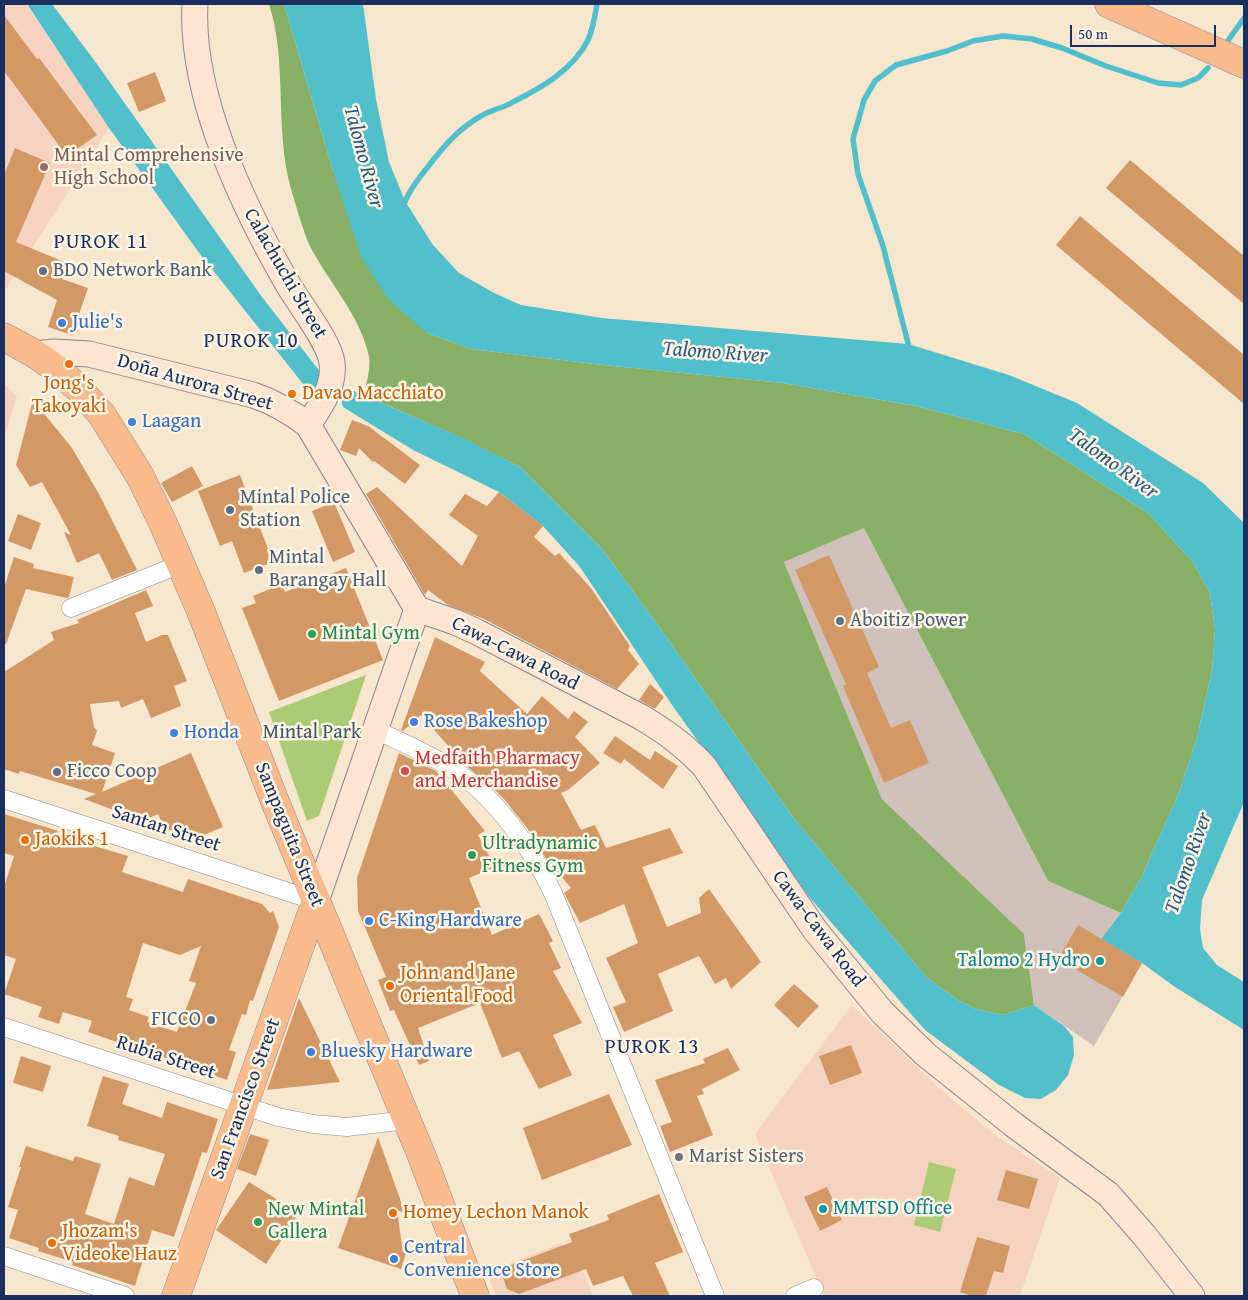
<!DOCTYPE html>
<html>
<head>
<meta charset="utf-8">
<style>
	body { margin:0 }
	#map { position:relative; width:1248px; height:1300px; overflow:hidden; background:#f7e6ce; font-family:"Gentium Book Plus",serif }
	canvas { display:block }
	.frame { position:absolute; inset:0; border:5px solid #1b2f5e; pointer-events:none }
	.scale { position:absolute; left:1070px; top:25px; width:146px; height:22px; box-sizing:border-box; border:2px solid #1b2f5e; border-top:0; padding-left:6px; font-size:15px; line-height:18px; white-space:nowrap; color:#1b2f5e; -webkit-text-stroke:4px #fcf5e5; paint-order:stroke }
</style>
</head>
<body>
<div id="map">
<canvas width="1248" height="1300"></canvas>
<div class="frame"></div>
<div class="scale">50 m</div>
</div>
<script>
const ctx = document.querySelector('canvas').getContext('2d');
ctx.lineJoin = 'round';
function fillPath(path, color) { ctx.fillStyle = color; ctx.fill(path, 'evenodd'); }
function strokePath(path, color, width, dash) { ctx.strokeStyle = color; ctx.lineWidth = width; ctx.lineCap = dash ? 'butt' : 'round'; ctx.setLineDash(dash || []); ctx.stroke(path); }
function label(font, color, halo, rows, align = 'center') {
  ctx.font = font + ' "Gentium Book Plus",serif'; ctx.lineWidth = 5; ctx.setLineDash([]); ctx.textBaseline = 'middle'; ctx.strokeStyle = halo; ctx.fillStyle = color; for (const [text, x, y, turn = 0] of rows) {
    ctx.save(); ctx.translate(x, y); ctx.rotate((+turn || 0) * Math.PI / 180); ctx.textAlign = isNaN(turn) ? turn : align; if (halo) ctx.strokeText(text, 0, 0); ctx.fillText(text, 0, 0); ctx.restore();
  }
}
const built = new Path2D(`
	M4 4H26L109 128 6 289 4 288Z
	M4 383 17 396 4 439Z
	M852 1005 941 1090 995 1135 1060 1178 1020 1296H824L755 1134Z
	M562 1243 573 1271 582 1268 593 1296H496L487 1273Z`);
const industrial = new Path2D(`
	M864 528 1048 881 1121 913 1101 939 1142 963 1094 1046 1034 1005 1024 934 882 799 784 562Z`);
const green = new Path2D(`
	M366 675 319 816 307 821 269 712Z
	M929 1162 956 1169 940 1232 914 1225Z`);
const forest = new Path2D(`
	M269 4H284L333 171 427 333 471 349 603 365 783 383 916 406 1024 434 1148 513 1193 562 1210 593 1215 630 1212 670 1197 738 1178 795 1142 876 1121 913 1048 881 864 528 784 562 882 799 1024 934 1034 1005 1003 1015 976 1009 958 1000 927 978 792 816 655 621 602 549 520 467 466 440 364 395C366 384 371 368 369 357 361 317 331 285 312 250 304 235 296 205 291 189 274 128 288 63 269 4Z`);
const water = new Path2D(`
	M27 4H52L97 64 262 297 321 373 316 390 311 391 307 389 197 250 109 128Z
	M284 4H363L376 99 389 162 405 201 433 245 459 273 494 293 521 305 602 318 908 344 1009 375 1077 403 1203 483 1244 523V802L1202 900 1200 929 1203 948 1217 965 1244 982V1030L1175 987 1142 963 1101 939 1121 913 1142 876 1178 795 1197 738 1212 670 1215 630 1210 593 1193 562 1148 513 1024 434 916 406 783 383 603 365 471 349 427 333 389 300 361 257 333 171Z
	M348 390 354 391 467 440 520 467 602 549 655 621 792 816 927 978 958 1000 976 1009 1003 1015 1034 1005 1064 1026 1073 1037 1074 1055 1068 1075 1056 1090 1041 1099 1025 1098 999 1085 925 1030 810 898 672 705 580 567 543 526 499 492 413 450 343 407C341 400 341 394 348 390Z`);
const stream = new Path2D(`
	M1227 42 1244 18
	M403 207C407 193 418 179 427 168 443 147 458 129 481 116 491 110 503 108 513 102 541 88 573 70 588 40 593 29 595 16 597 4
	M910 351 883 246 858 174 853 139 864 100 875 81 896 65 947 51 973 41 1003 36 1032 39 1062 48 1106 66 1158 83 1181 85 1198 78 1208 68`);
const building = new Path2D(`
	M4 15 37 59 39 58 97 135 67 156 4 71Z
	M155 72 166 101 139 112 127 83Z
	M15 148 50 163 16 242 67 263 62 279 88 288 72 335 48 327 57 300 4 271V175Z
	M1130 160 1244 256V304L1106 188Z
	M1080 216 1244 355V404L1056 245Z
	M33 400 72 448 99 494 137 570 112 580 99 553 77 563 64 532 71 535 42 482 30 487 16 465Z
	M352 420 368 426 420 465 405 484 374 461 373 462 359 448 356 456 340 450Z
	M192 466 203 486 172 502 161 483Z
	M240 475 273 562 244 573 232 541 220 546 198 491Z
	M377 487 462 566 478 536 449 515 465 494 487 506 499 492 543 526 534 537 555 556 559 553 591 588 630 646 628 650 639 664 617 689 484 619 448 605 428 590 425 595 366 494Z
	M334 502 355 552 333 562 312 511Z
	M18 514 41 523 31 550 8 541Z
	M829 555 879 667 867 673 891 728 910 720 929 763 884 783 843 686 846 684 795 570Z
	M14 557 34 564 33 568 74 577 69 597 67 598 26 589 6 644H4V588Z
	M346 568 383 660 279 701 242 608 256 603 253 596 282 584 285 592Z
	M146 590 153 606 135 613 146 642 162 635H168L187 681 174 686 181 706 151 718 143 699 121 708 119 701 90 704 94 727 97 731 92 745 115 753 102 792 191 753 223 827 199 837 165 829 158 814 143 821 84 799 96 794 20 771 19 774 4 769V672L54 640 51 632 79 623 77 620Z
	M435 637 485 662 480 671 527 714 542 696 568 719 574 711 588 722 575 737 600 763 568 790 561 793 581 830 595 825 606 848 670 828 683 853 642 867 667 927 701 913 699 898 709 889 761 962 731 989 726 978 715 984 699 956 658 974 673 1011 624 1032 613 1007 626 1002 606 958 638 943 624 904 580 923 564 893 571 888 547 860 527 828 504 799 491 786 465 765 421 715 403 731 401 730Z
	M650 684 664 697 655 709 639 700Z
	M615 736 650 760 655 751 678 766 663 789 624 759 621 764 603 753Z
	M399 753 436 771 485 831 478 835 495 867 469 878 492 935 539 914 553 941 549 943 561 968 553 971 582 1023 553 1035 572 1075 539 1089 519 1051 502 1058 480 1003 418 1028 429 1061 419 1065 394 1010 390 1011 378 980 386 977 358 911 357 878Z
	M4 814 58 831 57 835 128 856 122 872 183 892 188 879 262 904 270 913 273 911 279 927 253 1001 250 1000 246 1015 242 1014 229 1050 236 1052 227 1080 138 1048 137 1053 119 1046 120 1043 88 1032 92 1021 63 1012 59 1024 38 1017 42 1007 4 994 16 959 4 955V887L14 856 4 853ZM143 943 180 955 201 946 189 981 196 983 177 1032 147 1022 149 1017 129 1010 133 999 126 997Z
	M1078 925 1142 963 1123 997 1058 959Z
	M794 984 819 1006 798 1028 774 1005Z
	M299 998 340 1082 267 1090Z
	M851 1045 862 1073 830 1085 819 1056Z
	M728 1048 740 1070 702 1089 704 1094 697 1096 713 1135 670 1152 660 1126 672 1122 655 1080 705 1063 703 1059Z
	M21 1056 51 1066 43 1092 13 1083Z
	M103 1076 129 1084 122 1104 162 1118 167 1102 218 1119 207 1153 202 1152 174 1237 152 1230 135 1286 72 1265 73 1262 38 1251 39 1248 9 1238 18 1210 8 1207 21 1167H19L26 1146 73 1161 75 1156 101 1164 85 1214 114 1224 129 1177 154 1186 165 1154 118 1140 119 1136 87 1126Z
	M609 1094 632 1145 542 1180 523 1128Z
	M250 1134 269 1140 256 1176 237 1169Z
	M378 1137 405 1213 397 1210 403 1252 406 1253 401 1269 338 1248Z
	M1006 1170 1038 1179 1029 1209 997 1200Z
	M249 1182 299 1213 266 1264 216 1230Z
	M827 1187 842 1220 820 1231 804 1197Z
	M659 1194 683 1252 655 1263 670 1296H633L623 1276 593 1286 586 1269 519 1294 507 1289 500 1269 572 1242 569 1234 609 1220 607 1215Z
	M977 1237 1010 1246 1003 1273 994 1271 986 1296H972L960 1292Z`);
const street = new Path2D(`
	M71 608 181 564
	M376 730C403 743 432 755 457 772 495 798 524 839 546 879 556 897 562 917 570 935L715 1296
	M4 799 316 901
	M4 1027 278 1117 313 1124 347 1127 407 1120
	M4 1256 125 1296
	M795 1296 814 1288`);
const secondary = new Path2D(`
	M195 4C190 94 242 204 286 281 297 301 330 342 332 363 335 386 320 407 308 425
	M35 354 54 352 89 354 253 395C274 402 291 412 308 425L417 609 316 901
	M417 609 455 622 477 632 641 717C666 732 684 745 704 766L815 930 882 1012 925 1054 1014 1125 1108 1194 1144 1235 1192 1296`);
const primary = new Path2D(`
	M1109 4 1244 64
	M176 1296 316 901`);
const highway = new Path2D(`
	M4 337 35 354 58 370 79 389 102 415 140 476 163 523 200 609 276 804 421 1154 475 1296`);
const markers = [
	[44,167,5,"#8d6e63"],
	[43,271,5,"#5c6f8a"],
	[62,323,5,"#3f7fe0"],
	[69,364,5,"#e8710a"],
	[292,394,5,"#e8710a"],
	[132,422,5,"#3f7fe0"],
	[230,510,5,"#5c6f8a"],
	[259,570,5,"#5c6f8a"],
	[840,621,5,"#5c6f8a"],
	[312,634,5,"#2e9e5b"],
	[414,722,5,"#3f7fe0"],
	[174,733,5,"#3f7fe0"],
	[405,771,5,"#e0444e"],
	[57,772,5,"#5c6f8a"],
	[25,840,5,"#e8710a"],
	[472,855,5,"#2e9e5b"],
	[369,921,5,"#3f7fe0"],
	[1100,961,5,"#0f9aa8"],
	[390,986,5,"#e8710a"],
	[211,1020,5,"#5c6f8a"],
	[311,1052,5,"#3f7fe0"],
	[679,1157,5,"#6b7280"],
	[823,1209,5,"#0f9aa8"],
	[393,1213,5,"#e8710a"],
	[258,1222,5,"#2e9e5b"],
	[52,1243,5,"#e8710a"],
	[394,1259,5,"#3f7fe0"]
];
const educationNames = [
	["Mintal Comprehensive",54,156],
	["High School",54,179]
];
const serviceNames = [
	["BDO Network Bank",53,271],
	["Mintal Police",240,498],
	["Station",240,521],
	["Mintal",269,558],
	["Barangay Hall",269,581],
	["Aboitiz Power",850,621],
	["Ficco Coop",67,772],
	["FICCO",201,1020,"right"]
];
const streetNames = [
	["Calachuchi Street",285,274,60],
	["Doña Aurora Street",195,383,16],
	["Cawa-Cawa Road",515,654,27],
	["Santan Street",166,829,18],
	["Sampaguita Street",289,835,68],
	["Cawa-Cawa Road",818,929,53],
	["Rubia Street",166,1058,18],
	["San Francisco Street",246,1099,-70]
];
const shopNames = [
	["Julie's",72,323],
	["Laagan",142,422],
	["Rose Bakeshop",424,722],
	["Honda",184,733],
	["C-King Hardware",379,921],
	["Bluesky Hardware",321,1052],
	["Central",404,1248],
	["Convenience Store",404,1271]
];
const foodNames = [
	["Jong's",69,384,"center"],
	["Takoyaki",69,407,"center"],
	["Davao Macchiato",302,394],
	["Jaokiks 1",35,840],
	["John and Jane",400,974],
	["Oriental Food",400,997],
	["Homey Lechon Manok",403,1213],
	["Jhozam's",62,1232],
	["Videoke Hauz",62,1255]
];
const leisureNames = [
	["Mintal Gym",322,634],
	["Ultradynamic",482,844],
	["Fitness Gym",482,867],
	["New Mintal",268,1210],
	["Gallera",268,1233]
];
const parkNames = [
	["Mintal Park",312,733]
];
const healthNames = [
	["Medfaith Pharmacy",415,759],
	["and Merchandise",415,782]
];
const cultureNames = [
	["Talomo 2 Hydro",1090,961],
	["MMTSD Office",833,1209,"left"]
];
const worshipNames = [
	["Marist Sisters",689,1157]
];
const waterNames = [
	["Talomo River",363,157,75],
	["Talomo River",715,353,4],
	["Talomo River",1113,464,36],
	["Talomo River",1189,863,-71]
];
const neighbourhoodNames = [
	["PUROK 11",101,243],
	["PUROK 10",251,342],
	["PUROK 13",652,1048]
];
fillPath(built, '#f4d3c0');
fillPath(industrial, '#d0c0bc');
fillPath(green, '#abcc75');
fillPath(forest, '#88b066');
fillPath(water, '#52bfcc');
strokePath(stream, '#52bfcc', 5.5);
fillPath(building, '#d29966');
strokePath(street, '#898a96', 19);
strokePath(secondary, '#898a96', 27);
strokePath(primary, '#898a96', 29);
strokePath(highway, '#898a96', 29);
strokePath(street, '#fff', 18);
strokePath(secondary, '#fde4d1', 25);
strokePath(primary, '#fabb8c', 28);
strokePath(highway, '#fabb8c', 28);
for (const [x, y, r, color] of markers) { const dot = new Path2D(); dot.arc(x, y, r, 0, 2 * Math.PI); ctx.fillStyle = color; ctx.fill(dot); strokePath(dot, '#fcf5e5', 2); }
label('20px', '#785e54', '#fcf5e5', educationNames, 'left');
label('20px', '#4e5e75', '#fcf5e5', serviceNames, 'left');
label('20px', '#1b2f5e', '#fcf5e5', streetNames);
label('20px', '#366cbe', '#fcf5e5', shopNames, 'left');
label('20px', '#c56008', '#fcf5e5', foodNames, 'left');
label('20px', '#27864d', '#fcf5e5', leisureNames, 'left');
label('20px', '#3f5664', '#fcf5e5', parkNames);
label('20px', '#be3a42', '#fcf5e5', healthNames, 'left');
label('20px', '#0d838f', '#fcf5e5', cultureNames, 'right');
label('20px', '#5b616d', '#fcf5e5', worshipNames, 'left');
label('italic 21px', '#2c5a7f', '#fcf5e5', waterNames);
ctx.letterSpacing = '1px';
label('21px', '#1b2f5e', '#fcf5e5', neighbourhoodNames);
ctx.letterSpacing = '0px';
</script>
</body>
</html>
